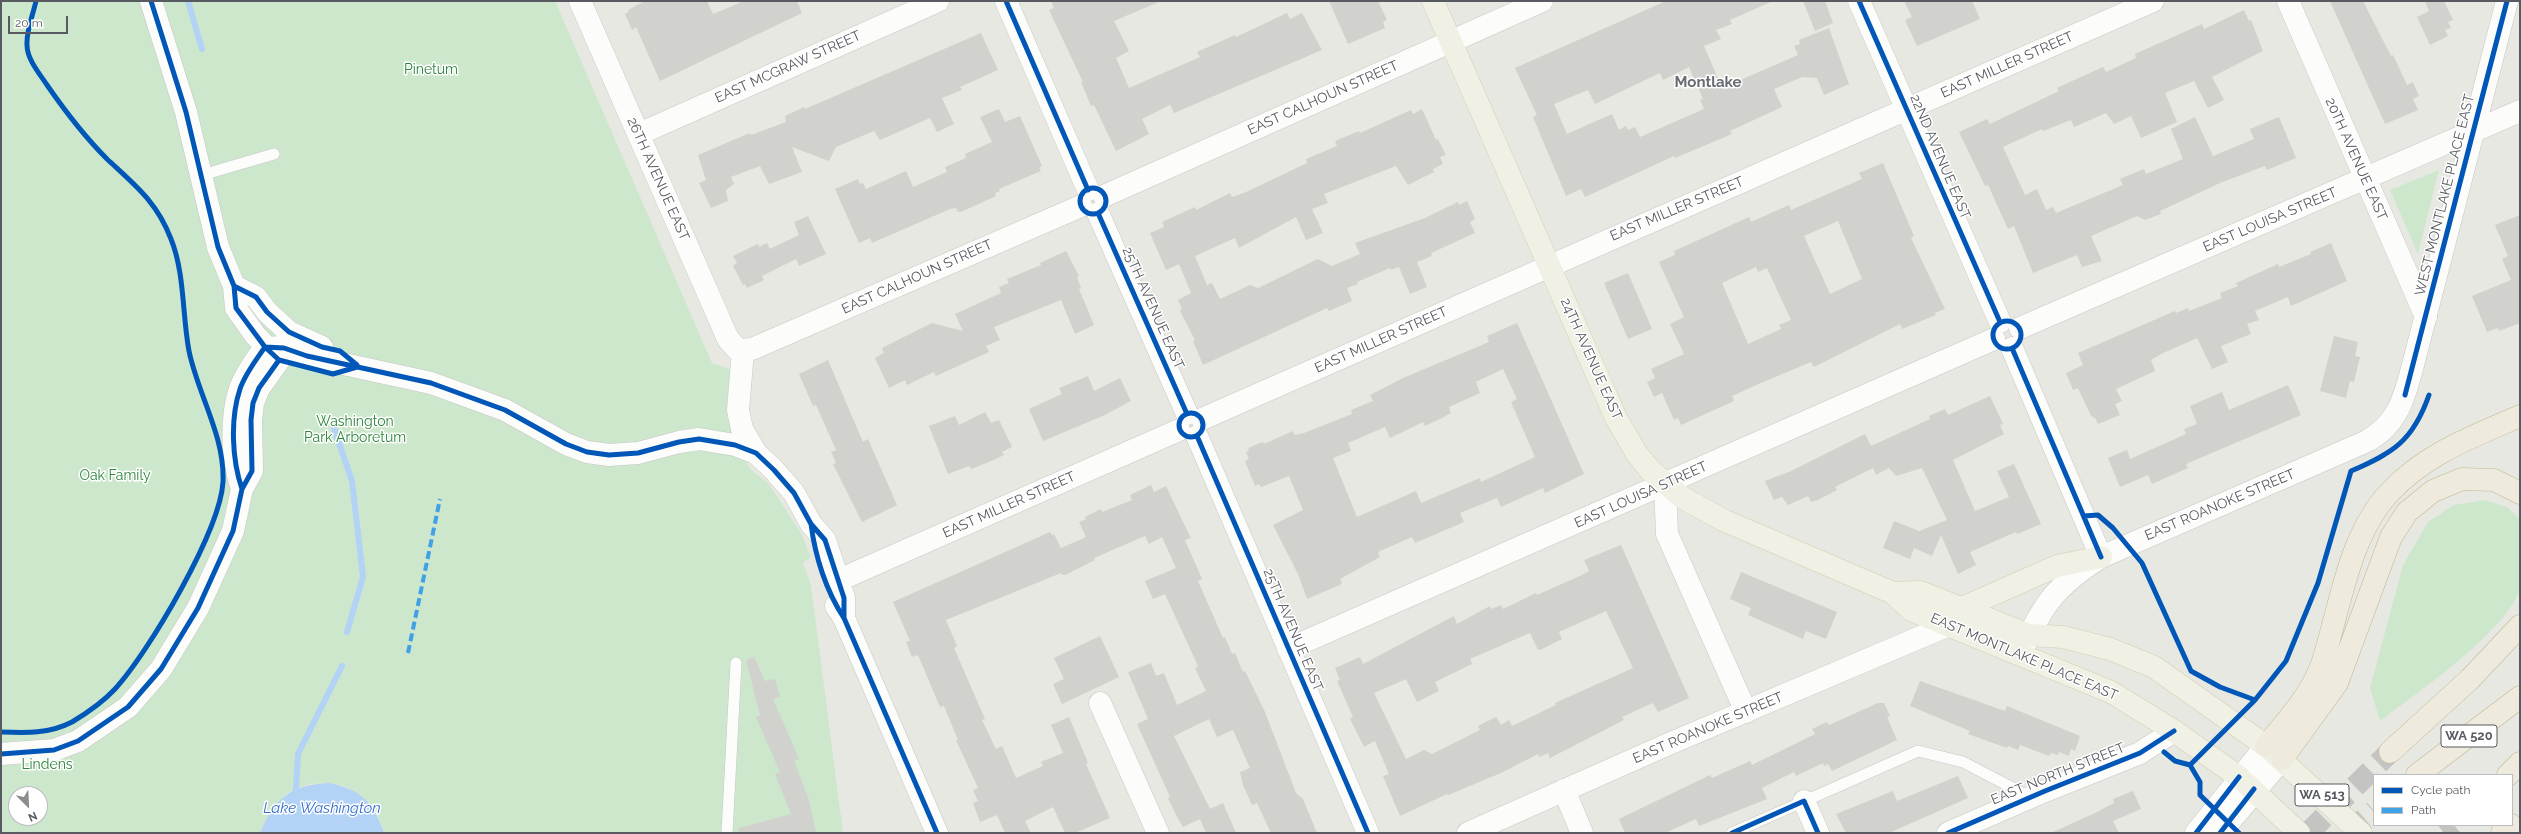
<!DOCTYPE html>
<html>
<head>
<meta charset="utf-8">
<style>
	body { margin:0 }
	#map { position:relative; width:2521px; height:834px; overflow:hidden; background:#e8e8e2; font-family:Raleway,sans-serif }
	canvas { display:block }
	.frame { position:absolute; inset:0; border:2px solid #575a61; pointer-events:none }
	.legend { position:absolute; left:2373px; top:774px; width:140px; height:52px; box-sizing:border-box; background:#fff; border:1px solid #bcbdc0; margin:0; padding:5px 7px; list-style:none; font-size:12px; color:#575a61 }
	.legend li { display:flex; align-items:center; gap:8px; height:20px }
	.legend b { width:20px; border:1px solid #bcbdc0 }
	.north { position:absolute; left:8px; top:786px; width:40px; height:40px; box-sizing:border-box; background:#fff; border:1px solid #bcbdc0; border-radius:50%; rotate:156deg; font-size:11px; font-weight:700; line-height:16px; text-align:center; color:#575a61 }
	.north::after { content:''; display:block; margin:auto; width:14px; height:18px; background:#8a8c8e; clip-path:polygon(50% 0,100% 100%,50% 72%,0 100%) }
	.scale { position:absolute; left:8px; top:16px; width:60px; height:18px; box-sizing:border-box; border:2px solid #575a61; border-top:0; padding-left:5px; font-size:12px; line-height:14px; white-space:nowrap; color:#575a61; -webkit-text-stroke:3px #fff; paint-order:stroke }
</style>
</head>
<body>
<div id="map">
<canvas width="2521" height="834"></canvas>
<div class="frame"></div>
<ul class="legend">
<li><b style="height:5px;background:#0057b8"></b>Cycle path</li>
<li><b style="height:5px;background:#41a1e6"></b>Path</li>
</ul>
<div class="north">N</div>
<div class="scale">20 m</div>
</div>
<script>
const ctx = document.querySelector('canvas').getContext('2d');
ctx.lineJoin = 'round';
function fillPath(path, color) { ctx.fillStyle = color; ctx.fill(path, 'evenodd'); }
function strokePath(path, color, width, dash) { ctx.strokeStyle = color; ctx.lineWidth = width; ctx.lineCap = dash ? 'butt' : 'round'; ctx.setLineDash(dash || []); ctx.stroke(path); }
function label(font, color, halo, rows, align = 'center') {
  ctx.font = font + ' Raleway,sans-serif'; ctx.lineWidth = 3; ctx.setLineDash([]); ctx.textBaseline = 'middle'; ctx.strokeStyle = halo; ctx.fillStyle = color; for (const [text, x, y, turn = 0] of rows) {
    ctx.save(); ctx.translate(x, y); ctx.rotate((+turn || 0) * Math.PI / 180); ctx.textAlign = isNaN(turn) ? turn : align; if (halo) ctx.strokeText(text, 0, 0); ctx.fillText(text, 0, 0); ctx.restore();
  }
}
const green = new Path2D(`
	M1 1H555L712 363 732 370V428L750 469 769 484 801 533 811 557 803 563 811 585 843 833H384L377 813 347 787 329 783 310 784 287 793 267 817 260 833H1ZM16 794H40V818H16Z
	M2439 170 2418 254 2390 190Z
	M2485 500 2507 507 2520 519C2520 532 2521 579 2520 589 2504 634 2418 692 2380 721L2370 688 2403 565 2428 522 2454 505Z`);
const water = new Path2D(`
	M329 783C362 790 373 802 384 833H260C274 798 291 785 329 783Z`);
const stream = new Path2D(`
	M188 1 202 49
	M333 425 352 481 363 577 347 632
	M294 796 296 789 298 754 342 666`);
const building = new Path2D(`
	M645 1H707L713 14 744 1H797L802 13 660 81 636 27 632 30 625 14 629 12 628 10Z
	M1051 1H1161L1114 21 1129 51 1116 58 1129 88 1200 57 1197 52 1235 35 1236 37 1287 13 1290 19 1302 13 1322 50 1174 113 1170 105 1142 119 1149 134 1116 151 1094 105 1091 106 1081 82H1083L1049 10 1054 8Z
	M1329 1H1378L1387 20 1383 22 1385 28 1348 44Z
	M1666 1H1773L1730 20 1732 24 1716 30 1721 39 1704 46 1722 88 1798 55 1794 46 1800 44 1799 40 1829 28 1849 84 1824 95 1817 78 1802 77 1774 89 1782 107 1730 131 1732 134 1675 158 1674 156 1585 197 1581 189 1566 196 1533 117 1537 115 1515 68ZM1689 67 1703 99 1700 100 1704 109 1640 137 1635 127 1628 130 1626 126 1619 130 1612 114 1567 134 1554 104 1588 90 1595 104 1660 73 1663 80Z
	M1803 1H1825L1833 23 1815 31Z
	M1904 1H1972L1980 19 1917 46 1905 20 1912 17Z
	M2330 1H2363L2391 56 2393 55 2407 85 2413 82 2419 96 2413 99 2418 110 2385 124Z
	M2425 1H2444L2453 20 2448 22 2451 28 2445 30 2448 36 2430 45 2417 17 2429 11Z
	M2244 10 2249 21 2251 20 2263 51 2212 77 2224 100 2208 108 2194 81 2165 93 2177 122 2141 138 2131 116 2114 124 2106 113 2074 127 2071 120 2043 131 2042 129 2003 147 2025 195 2037 189 2046 210 2053 207 2056 213 2123 185 2120 179 2144 169 2146 174 2183 159 2171 129 2195 117 2213 156 2254 139 2250 129 2279 117 2296 158 2267 170 2265 166 2220 183 2160 211 2161 214 2145 220 2137 216 2091 236 2102 261 2082 267 2077 255 2033 273 2014 226 2008 229 1988 185 1985 186 1959 132 1987 119 1990 124 2059 91 2057 88 2061 86 2103 67 2106 72 2136 58 2135 54 2202 24 2204 29Z
	M981 33 998 70 960 87 962 90 942 98 954 124 937 132 930 118 880 140 874 131 836 147 829 161 792 147 802 172 769 184 760 166 731 177 734 184 726 190 728 201 711 208 699 183 706 180 698 155 750 133 751 135 786 122 785 116 804 107 805 109Z
	M999 109 1005 122 1020 116 1042 166 1039 168 1041 171 999 189 1000 191 995 193 996 196 961 212H958L956 208 950 209 872 243 870 238 859 243 835 189 858 179 860 184 863 183 866 189 906 171 913 187 947 172 945 167 966 158 965 154 992 142 980 117Z
	M1422 109 1436 140 1438 139 1446 155 1440 157 1443 164 1433 169 1434 172 1408 185 1396 166 1324 194 1328 203 1312 209 1323 233 1306 240 1296 217 1239 248 1235 238 1195 256 1207 285 1212 283 1220 299 1250 285 1258 288 1318 259 1332 266 1360 254 1355 243 1425 218 1458 202 1459 205 1467 201 1475 219 1470 222 1475 233 1431 253 1432 256 1417 262 1427 287 1410 294 1399 267 1391 270 1390 268 1357 282 1358 284 1347 288 1352 301 1329 311 1327 308 1203 365 1193 341 1195 340 1180 311 1182 309 1178 300 1191 293 1179 264 1166 270 1150 233 1164 227 1162 222 1195 207 1196 210 1230 193 1232 197 1244 193 1307 163 1306 159 1337 146 1335 141 1359 131 1360 133 1411 110 1413 114Z
	M1883 163 1914 236 1911 238 1945 309 1935 313 1936 315 1902 329 1900 324 1814 367 1811 362 1761 383 1732 396 1734 401 1681 425 1678 418 1674 420 1662 393 1654 397 1647 382 1655 378 1651 369 1684 354 1670 324 1684 317 1659 262 1675 255 1674 251 1749 217 1751 222 1789 205 1791 210 1862 179 1859 173ZM1838 221 1862 279 1830 294 1804 236ZM1756 267 1758 272 1767 268 1791 320 1779 325 1781 329 1748 344 1722 283Z
	M2520 215V323L2499 331 2498 328 2487 332 2472 296 2511 280 2502 259 2508 256 2495 225Z
	M808 216 826 254 799 266 796 259 762 276 764 280 747 288 745 284 743 285 733 266 737 263 733 256 758 244 759 247 767 243 770 249 799 235 794 222Z
	M2331 243 2347 281 2291 306 2288 297 2255 311 2259 320 2247 324 2251 334 2221 346 2228 362 2212 369 2197 338 2161 354 2151 360 2155 371 2116 389 2122 401 2115 404 2120 415 2098 424 2095 418 2091 416 2078 388 2073 390 2066 373 2083 365 2078 353 2175 311 2176 313 2188 308 2189 311 2222 298 2220 293 2238 286 2236 283 2278 264 2279 267 2311 254 2310 252Z
	M1066 251 1079 276 1077 277 1081 288 1079 289 1094 325 1075 334 1061 300 994 327 1000 340 986 346 989 352 936 376 934 372 907 385 905 380 889 388 875 358 884 353 882 348 932 323 963 331 955 314 1001 293 999 287 1009 283 1007 279 1041 265 1040 263Z
	M1628 273 1652 329 1628 339 1604 283Z
	M1517 323 1584 474 1545 493 1543 488 1501 507 1497 498 1460 513 1464 522 1415 543 1412 537 1378 552 1380 557 1340 579 1342 584 1307 599 1298 574 1273 525 1303 510 1289 476 1261 487 1259 484 1255 486 1245 461 1249 459 1246 452 1249 451 1248 448 1263 442 1264 444 1293 431 1295 435 1304 433 1352 414 1351 410 1373 401 1370 395 1403 378 1489 342 1487 336ZM1503 369 1517 399 1511 402 1535 457 1481 482 1480 478 1421 503 1416 491 1357 517 1333 458 1351 451 1348 443 1385 427 1390 438 1423 422 1425 426 1440 419 1451 413 1449 407 1480 393 1476 382Z
	M2334 336 2358 342 2355 356 2360 357 2354 382 2350 381 2346 398 2320 391Z
	M828 360 863 442 868 439 897 505 862 522 833 464 836 463 831 452 836 450 816 405 813 406 799 374Z
	M1088 376 1094 391 1120 378 1131 401 1105 415 1043 441 1029 409 1062 394 1059 388Z
	M2288 385 2301 415 2186 464 2188 468 2152 484 2148 475 2120 487 2108 458 2127 450 2130 459 2186 434 2184 429 2197 424 2190 406 2222 392 2229 410Z
	M1990 396 2003 424 2000 425 2004 434 1953 460 1975 511 2009 497 1997 471 2014 464 2041 524 2017 534 2016 532 1970 552 1976 565 1958 574 1941 535 1932 556 1914 548 1910 559 1883 548 1894 521 1919 531 1947 520 1922 468 1896 476 1889 468 1876 475 1873 468 1835 487 1837 490 1818 500 1811 502 1808 496 1788 505 1782 497 1774 500 1765 481 1791 471 1865 434 1871 446 1930 419 1929 416 1945 409 1948 415Z
	M985 412 991 423 999 420 1012 447 1002 452 1004 455 994 460 971 469 969 466 948 474 929 426 955 416 959 425Z
	M1151 485 1154 492 1166 486 1183 522 1191 538 1185 540 1202 579 1198 581 1223 638 1225 637 1232 654 1235 653 1243 672 1245 671 1265 712 1296 793 1303 799 1317 833H1271L1257 803 1252 805 1243 785 1240 772 1250 768 1233 730 1217 737 1209 719 1174 736 1210 809 1223 803 1236 833H1206L1200 819 1183 827 1177 817 1168 798 1170 797 1137 724 1148 719 1128 672 1151 663 1156 676 1164 673 1177 705 1206 691 1195 668 1198 666 1165 594 1153 599 1145 581 1176 568 1162 537 1149 544 1145 536 1094 558 1095 560 1065 575H1062L1061 573 946 620 957 646 954 648 985 719 982 720 996 749 1002 746 1016 778 1043 766 1041 762 1063 753 1051 725 1069 717 1088 763 1086 764 1110 818 1075 833H1065L1053 807 1025 821 1031 833H1005L997 815 980 822 973 803 978 801 973 790 978 788 956 740H958L944 706 940 707 918 655 912 657 906 642 910 641 893 602 1050 532 1052 535 1054 534 1061 548 1086 537 1079 522 1086 519 1085 517 1101 509 1102 512 1132 500 1130 495Z
	M1621 545 1689 698 1658 712 1653 703 1622 717 1624 720 1550 758 1548 753 1539 757 1538 754 1501 773 1448 795 1447 794 1400 816 1383 776 1389 774 1375 741 1364 747 1350 719 1353 717 1337 681 1340 680 1335 668 1360 657 1363 664 1454 616 1457 624 1490 606 1491 609 1501 605 1503 609 1536 593 1537 595 1582 575 1589 571 1584 560ZM1606 611 1633 668 1555 703 1556 705 1512 726 1509 720 1501 725 1496 717 1478 726 1480 730 1432 754 1424 750 1406 759 1374 693 1406 679 1417 702 1439 691 1435 682 1472 664 1470 659 1530 633 1538 650 1542 649 1562 639 1559 632Z
	M1741 572 1837 612 1826 639 1806 631 1803 639 1748 615 1751 608 1730 599Z
	M1100 636 1119 677 1062 704 1053 684 1064 679 1054 658Z
	M754 657 765 681 775 679 780 697 773 699 799 759 794 761 809 800 816 833H739V828L791 814 775 774 780 772 756 717 760 715 746 660Z
	M1920 681 2005 711 2007 706 2080 736 2075 751 2071 749 2069 756 2059 752 2058 755 2051 753 2049 756 2020 745 2018 750 2008 746 2007 748 1968 734 1970 731 1910 706Z
	M1878 703H1884L1890 716 1887 717 1897 740 1832 771 1828 764 1824 766 1823 763 1796 776 1794 772 1762 788 1767 799 1699 826 1696 819 1665 833H1625L1619 819 1710 775 1712 778 1750 761 1752 765 1815 734 1812 729 1827 722 1829 725Z
	M1958 776 1968 798 1889 833H1846L1836 814 1893 791 1897 801Z
	M2133 791 2141 809 2113 821 2119 833H2051L2095 813 2114 803 2113 799Z`);
const highwayTunnel = new Path2D(`
	M2308 833 2390 752
	M2348 833 2374 811
	M2444 833 2454 825`);
const lane = new Path2D(`
	M202 175 274 154
	M727 833 736 663
	M1732 833 1918 751 1963 762 2030 797`);
const street = new Path2D(`
	M580 1 728 339 738 350 752 349 1081 206
	M1006 1 1088 190
	M1859 1 2000 322
	M2288 1 2426 317
	M639 134 938 1
	M1104 196 1542 1
	M1098 213 1187 414
	M2020 328 2520 111
	M2012 348 2101 557
	M743 351 738 410 742 429 756 453
	M1202 419 2153 1
	M1197 436 1368 833
	M1665 484 1667 534 1746 712
	M242 489C232 460 230 419 240 389 245 374 256 360 265 347
	M839 580 1179 430
	M1288 649 1994 339
	M1100 703 1158 833
	M1 754 54 750 78 741 128 707 161 669 198 608 233 531 242 489 252 471 251 420 253 403 259 388 279 360 286 340
	M1564 790 1582 833
	M1804 801 1818 833
	M1468 833 1664 746 1949 625
	M1948 833 2045 791 2140 753 2174 731`);
const secondary = new Path2D(`
	M151 1 186 112 218 247 234 286 236 308 255 335 276 357
	M234 286 256 297 267 312 289 332 322 347
	M265 347 284 348 307 356 431 383 505 410 566 444 587 452 609 455 638 453 679 442 699 439 735 445 756 453 774 470 794 493 811 524 825 540 844 598V618
	M836 606 844 618 937 833
	M2022 651C2043 603 2057 585 2101 557L2365 442C2399 425 2405 395 2414 361L2507 1
	M2196 833 2266 746
	M2220 833 2282 759`);
const primary = new Path2D(`
	M1433 1 1616 418 1637 454 1650 470 1683 498 1723 520 1893 593 1911 610 2111 692 2174 731 2239 777 2299 833
	M1893 593 1920 592 2029 635 2063 637 2110 649 2154 667 2266 746 2361 833
	M1962 608 2057 566 2101 557`);
const highway = new Path2D(`
	M2266 746C2287 721 2311 695 2322 664 2340 609 2348 537 2389 493 2425 454 2472 437 2520 416
	M2390 752 2470 679 2520 626
	M2282 759 2337 683 2391 537 2407 512 2433 491 2462 479 2494 480 2520 493
	M2417 775 2520 697
	M2508 775 2520 763
	M2502 833 2511 825`);
const quiet = new Path2D(`
	M408 653 440 499`);
const cycleway = new Path2D(`
	M151 1 186 112 218 247 234 286 236 308 265 347 279 360 333 374 357 367
	M1006 1 1088 190
	M1859 1 2000 322
	M1080 201a13 13 0 1 1 26 0a13 13 0 1 1-26 0Z
	M1098 213 1187 414
	M234 286 256 297 267 312 289 332 322 347 340 351 357 365
	M1993 335a14 14 0 1 1 28 0a14 14 0 1 1-28 0Z
	M265 347 284 348 307 356 431 383 505 410 566 444 587 452 609 455 638 453 679 442 699 439 735 445 756 453 774 470 794 493 811 524 825 540 844 598V618
	M2012 348 2101 557
	M2405 395 2507 1
	M1179 425a12 12 0 1 1 24 0a12 12 0 1 1-24 0Z
	M1197 436 1368 833
	M242 489C232 460 230 419 240 389 245 374 256 360 265 347
	M2084 516 2098 515 2113 528 2142 563 2191 671 2220 687 2255 700
	M811 524C815 556 826 591 844 618L937 833
	M1 732C26 733 49 734 72 722 87 713 103 702 115 689 149 652 220 531 223 482 225 436 198 395 189 351 182 314 185 274 171 239 157 202 135 185 107 159 84 136 65 111 47 85 39 73 27 59 27 45 26 31 33 15 36 1
	M2164 752 2175 761 2190 765 2200 782V795L2239 833
	M1 754 54 750 78 741 128 707 161 669 198 608 233 531 242 489 252 471 251 420 253 403 259 388 279 360
	M2190 765 2255 700 2286 661 2318 583 2351 471C2393 453 2413 441 2429 395
	M1732 833 1804 801 1818 833
	M1948 833 2045 791 2140 753 2174 731
	M2196 833 2239 777
	M2220 833 2254 789`);
const shields = [
	[2469,736,56],
	[2322,795,54]
];
const shieldNames = [
	["WA 520",2469,736],
	["WA 513",2322,795]
];
const streetNames = [
	["EAST MILLER STREET",2007,65,-24],
	["EAST MCGRAW STREET",788,67,-24],
	["EAST CALHOUN STREET",1323,98,-24],
	["22ND AVENUE EAST",1940,157,67],
	["20TH AVENUE EAST",2356,159,66],
	["26TH AVENUE EAST",658,179,66],
	["WEST MONTLAKE PLACE EAST",2445,195,-76],
	["EAST MILLER STREET",1677,209,-23],
	["EAST LOUISA STREET",2270,220,-23],
	["EAST CALHOUN STREET",917,277,-24],
	["25TH AVENUE EAST",1153,308,66],
	["EAST MILLER STREET",1381,340,-24],
	["24TH AVENUE EAST",1591,359,66],
	["EAST LOUISA STREET",1641,495,-24],
	["EAST MILLER STREET",1009,505,-24],
	["EAST ROANOKE STREET",2220,505,-23],
	["25TH AVENUE EAST",1293,630,67],
	["EAST MONTLAKE PLACE EAST",2024,657,23],
	["EAST ROANOKE STREET",1708,728,-23],
	["EAST NORTH STREET",2058,774,-22]
];
const parkNames = [
	["Pinetum",431,70],
	["Washington",355,422],
	["Park Arboretum",355,438],
	["Oak Family",115,476],
	["Lindens",47,765]
];
const neighbourhoodNames = [
	["Montlake",1708,82]
];
const waterNames = [
	["Lake Washington",322,808]
];
fillPath(green, '#cde7cd');
fillPath(water, '#b2d2f6');
strokePath(stream, '#b2d2f6', 6);
fillPath(building, '#d1d1cd');
strokePath(highwayTunnel, '#c4c4c2', 22, [22, 11]);
strokePath(lane, '#c7c7c7', 12);
strokePath(street, '#c7c7c7', 23);
strokePath(secondary, '#c5c6c5', 23);
strokePath(primary, '#d3cdad', 23);
strokePath(highway, '#bfb690', 23);
strokePath(lane, '#fcfcfb', 11);
strokePath(street, '#fcfcfb', 22);
strokePath(secondary, '#fcfcfb', 22);
strokePath(primary, '#f1f0e5', 22);
strokePath(highway, '#eeebde', 22);
strokePath(quiet, '#41a1e6', 4, [8, 4]);
strokePath(cycleway, '#0057b8', 5);
for (const [x, y, w] of shields) { const box = new Path2D(); box.roundRect(x - w / 2, y - 11, w, 22, 3); ctx.fillStyle = '#fff'; ctx.fill(box); strokePath(box, '#575a61', 1); }
label('bold 13px', '#575a61', null, shieldNames);
label('14px', '#575a61', '#fff', streetNames);
label('14px', '#2c843a', '#fff', parkNames);
label('bold 15px', '#686c73', '#fff', neighbourhoodNames);
label('italic 15px', '#336dcd', '#fff', waterNames);
</script>
</body>
</html>
